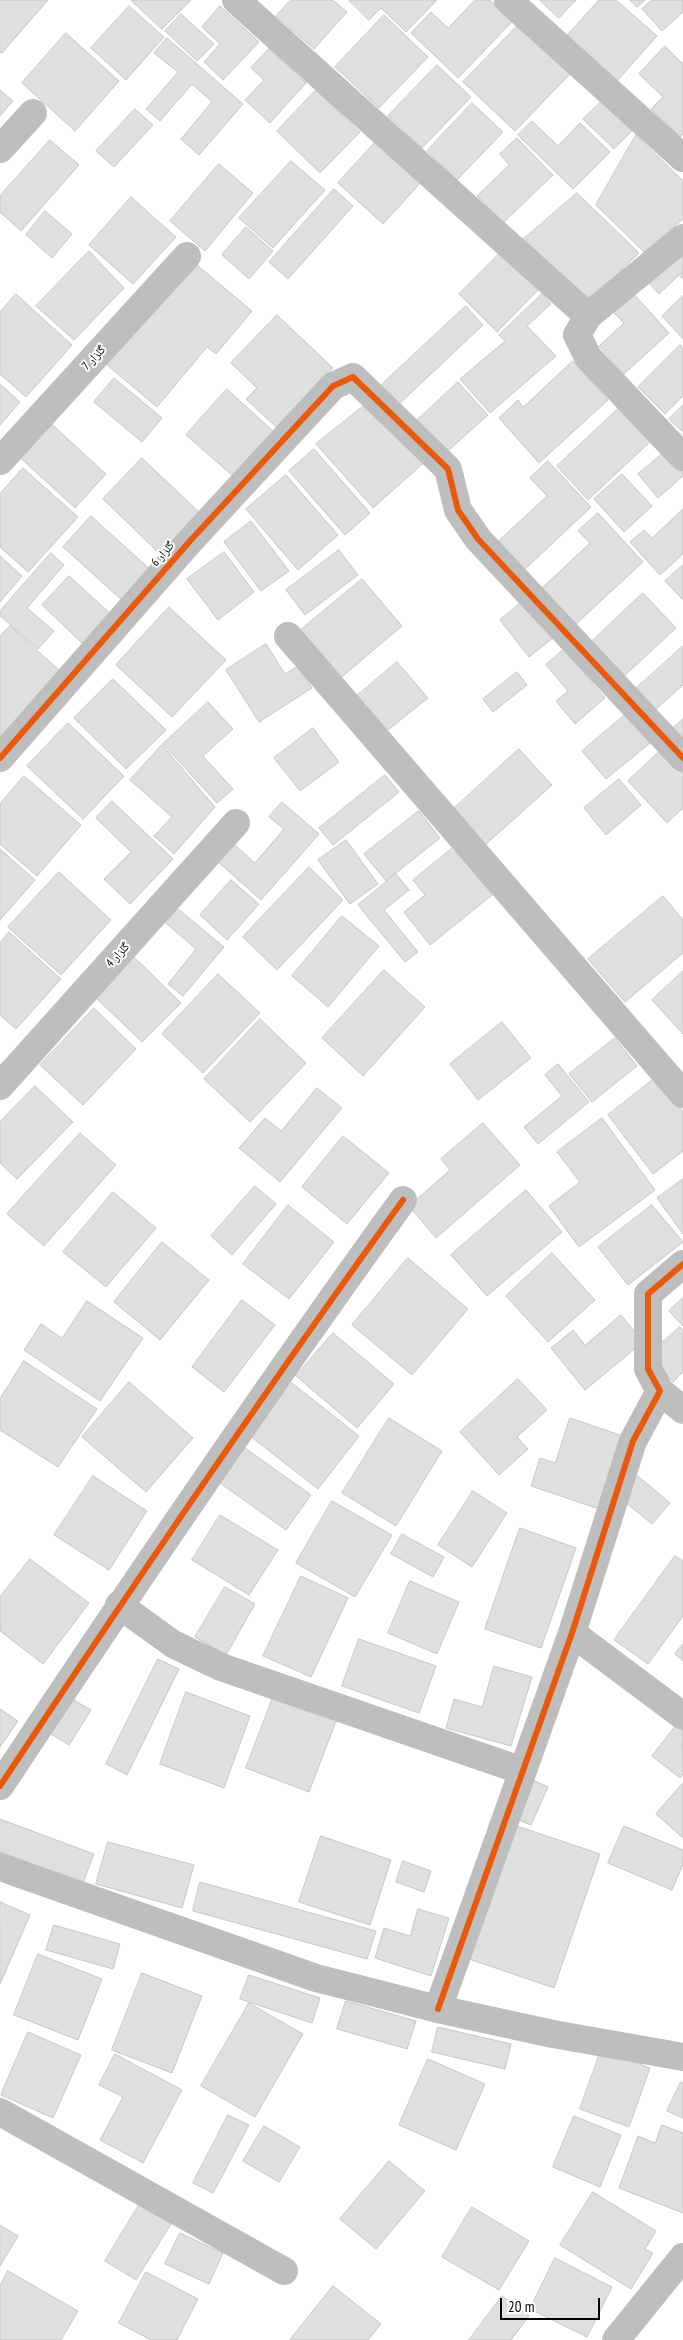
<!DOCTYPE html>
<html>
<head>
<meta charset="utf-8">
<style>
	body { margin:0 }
	#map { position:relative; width:683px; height:2340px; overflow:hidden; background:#fff; font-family:"PT Sans Narrow",sans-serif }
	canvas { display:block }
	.scale { position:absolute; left:500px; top:2298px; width:100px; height:22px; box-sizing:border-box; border:2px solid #000; border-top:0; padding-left:6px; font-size:15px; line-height:18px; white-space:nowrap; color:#000; -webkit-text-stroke:4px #fff; paint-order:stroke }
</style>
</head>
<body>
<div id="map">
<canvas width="683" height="2340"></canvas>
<div class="scale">20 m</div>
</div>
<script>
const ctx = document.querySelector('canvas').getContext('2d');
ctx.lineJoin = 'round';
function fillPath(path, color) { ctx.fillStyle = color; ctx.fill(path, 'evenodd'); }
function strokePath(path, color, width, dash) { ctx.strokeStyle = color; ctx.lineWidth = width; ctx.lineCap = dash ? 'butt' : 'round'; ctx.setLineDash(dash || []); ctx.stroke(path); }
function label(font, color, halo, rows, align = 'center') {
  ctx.font = font + ' "PT Sans Narrow","Noto Naskh Arabic",sans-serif'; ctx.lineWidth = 4; ctx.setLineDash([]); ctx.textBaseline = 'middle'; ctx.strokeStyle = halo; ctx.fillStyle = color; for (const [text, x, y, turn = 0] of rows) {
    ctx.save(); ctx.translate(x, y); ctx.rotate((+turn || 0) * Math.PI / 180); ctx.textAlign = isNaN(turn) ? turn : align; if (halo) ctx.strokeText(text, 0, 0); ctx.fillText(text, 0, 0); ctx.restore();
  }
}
const building = new Path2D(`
	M0 0H48L2 53 0 52Z
	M131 0H191L162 29Z
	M291 0H333L347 12 314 49 276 16Z
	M349 0H437L406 32 381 8 369 20Z
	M475 0H490L512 22 458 78 411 33 431 12 448 28Z
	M540 0H576L559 18Z
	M599 0H616L657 36 616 82 566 37Z
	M630 0H645L637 7Z
	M652 0H683V12L662 31 642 9Z
	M129 6 164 37 126 80 91 48Z
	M220 6 259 42 223 80 204 62 220 44 202 27Z
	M181 14 214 44 197 61 165 31Z
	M384 15 428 57 379 108 335 67Z
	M520 23 571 73 515 131 463 82Z
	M66 33 119 81 75 131 22 83Z
	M167 38 243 104 199 155 181 139 212 102 192 84 160 121 146 109 178 72 154 53Z
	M665 46 683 64V134L680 137 651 109 663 97 639 74Z
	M269 49 306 83 270 123 245 100 264 80 251 68Z
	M437 65 471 97 422 148 388 116Z
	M0 90 13 101 0 116Z
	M316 90 360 132 320 173 277 131Z
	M603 100 633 130 614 149 583 119Z
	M472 103 503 132 457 180 427 151Z
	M135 109 153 125 114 167 96 151Z
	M532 121 558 146 580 123 610 152 573 189 518 135Z
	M636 135 683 181V219L644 252 596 205Z
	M379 138 424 179 383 224 338 183Z
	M517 138 553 175 503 223 477 196 509 165 500 154Z
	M50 140 79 165 21 231 0 212V196Z
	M291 161 325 190 273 248 239 218Z
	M219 164 253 193 205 251 170 221Z
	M334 189 353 206 288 279 269 262Z
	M577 193 639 253 588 302 519 243Z
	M131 197 176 237 133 284 89 245Z
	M45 211 72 234 52 258 26 235Z
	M246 227 273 251 249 279 222 255Z
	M683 248V279L679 275 659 294 647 281Z
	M89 251 124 288 74 340 36 306Z
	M502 251 540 288 497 332 459 294Z
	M192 261 252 311 216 354 207 347 157 407 106 364Z
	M632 292 669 333 624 374 599 346 624 323 611 310Z
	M16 294 72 345 26 397 0 374V312Z
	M542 294 551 304 527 326 556 356 490 413 460 379 505 341 499 335Z
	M683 296V339L662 316Z
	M466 306 483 325 397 406 379 387Z
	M277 315 333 368 276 427 246 399 257 388 231 363Z
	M680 345 683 349V396L665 414 638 387Z
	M573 361 608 400 539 463 499 418 518 400 523 407Z
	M114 378 162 418 142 442 94 402Z
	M458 382 488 415 441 457 412 425Z
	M0 384 20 402 0 425Z
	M227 389 274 432 234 477 186 435Z
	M371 400 428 459 373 508 316 444Z
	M683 405V432L669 419Z
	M619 408 651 441 588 500 557 466Z
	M45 418 106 474 75 508 14 452Z
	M314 449 370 513 345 535 289 471Z
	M667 450 683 469V476L658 498 638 474Z
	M142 458 200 513 160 554 103 499Z
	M548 461 591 507 521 573 494 545 547 496 530 478Z
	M23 468 78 517 28 572 0 547V494Z
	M622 474 652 506 624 532 594 499Z
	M286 475 338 535 298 570 246 509Z
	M683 509V554L660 575 630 542 644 530 652 538Z
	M598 513 643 562 575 625 541 589 590 543 578 531Z
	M91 516 152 571 124 602 63 547Z
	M251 521 289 571 261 591 224 542Z
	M339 550 358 575 305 615 286 590Z
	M224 552 254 592 218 620 187 579Z
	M51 553 64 565 27 608 54 631 38 649 0 616V611Z
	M0 556 22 576 0 602Z
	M683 565V600L665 581Z
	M69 576 112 615 84 645 42 605Z
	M362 579 402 626 337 681 297 633Z
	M643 593 676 628 620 680 587 646Z
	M523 601 553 638 529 657 500 620Z
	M169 607 226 660 172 717 116 665Z
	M10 626 60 671 0 737V636Z
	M266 644 285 674 298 666 312 688 259 722 226 670Z
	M683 646V685L654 711 634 690Z
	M564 649 605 698 575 724 556 701 568 691 546 665Z
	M397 662 428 698 383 734 353 699Z
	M517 672 527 685 493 712 483 699Z
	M113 679 166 730 126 769 74 718Z
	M208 702 233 729 203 756 233 789 217 803 163 744Z
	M626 714 650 743 606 779 582 751Z
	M683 719V747L669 732Z
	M68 723 124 776 83 819 27 766Z
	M313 728 339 762 300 791 274 758Z
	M162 745 215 807 174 854 154 836 172 817 130 780Z
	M519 749 552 785 484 846 451 811Z
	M661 750 683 773V808L667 823 628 781Z
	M385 775 399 792 333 845 319 828Z
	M24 776 81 825 37 876 0 844V804Z
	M619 779 641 805 606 835 584 808Z
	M112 801 173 859 130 904 104 879 131 852 96 818Z
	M282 802 319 834 261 900 218 862 234 844 255 863 284 829 269 817Z
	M419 811 440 838 386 881 364 854Z
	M346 840 378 884 350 904 318 860Z
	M454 847 492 895 430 945 404 912 425 895 413 880Z
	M0 849 35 880 0 920Z
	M309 867 343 900 277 970 243 937Z
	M59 872 111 920 61 975 8 927Z
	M396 874 409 890 384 910 418 952 405 962 358 905Z
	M231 880 259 904 227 940 200 915Z
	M663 896 683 920V953L625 1002 588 959Z
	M172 904 224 947 183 996 168 984 196 949 160 918Z
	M342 916 379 946 328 1007 292 976Z
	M9 932 61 979 16 1029 0 1015V943Z
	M131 954 181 1003 142 1042 92 994Z
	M384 970 425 1007 363 1076 322 1038Z
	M683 971V1034L652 1000Z
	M218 974 260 1013 203 1073 162 1034Z
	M94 1008 136 1049 83 1105 40 1065Z
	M260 1019 306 1063 250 1122 204 1079Z
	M502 1022 531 1058 478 1100 450 1064Z
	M615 1038 637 1066 592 1102 569 1074Z
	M558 1064 589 1102 538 1144 524 1127 562 1096 545 1075Z
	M656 1077 683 1112V1151L653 1174 608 1115Z
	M35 1086 73 1122 17 1179 0 1163V1122Z
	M317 1088 342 1108 280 1182 239 1148 265 1118 281 1131Z
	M602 1118 655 1190 579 1247 549 1206 580 1182 557 1152Z
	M483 1123 520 1165 436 1238 409 1206 450 1170 441 1159Z
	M80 1133 116 1165 44 1246 7 1214Z
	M343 1136 389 1173 347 1224 302 1187Z
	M683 1179V1234L657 1198Z
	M255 1186 276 1204 232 1255 211 1236Z
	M526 1190 562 1232 487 1296 451 1255Z
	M113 1192 156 1228 106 1287 63 1252Z
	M288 1205 334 1242 289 1299 243 1264Z
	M652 1205 683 1242 628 1285 598 1247Z
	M162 1242 209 1280 160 1340 114 1302Z
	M552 1253 595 1300 548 1342 506 1296Z
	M408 1258 468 1309 412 1375 352 1325Z
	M683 1298V1326L669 1311Z
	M242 1300 275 1325 224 1392 192 1367Z
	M87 1301 143 1338 100 1401 24 1350 41 1324 62 1338Z
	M621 1315 643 1342 585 1390 551 1348 573 1330 585 1345Z
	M680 1327 683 1331V1372L673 1382 649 1354Z
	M333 1333 394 1384 357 1428 296 1376Z
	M24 1361 97 1409 58 1467 0 1430V1399Z
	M518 1379 547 1410 517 1437 528 1449 499 1475 460 1432Z
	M129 1382 193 1438 146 1492 82 1437Z
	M292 1383 359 1436 318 1489 250 1436Z
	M389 1418 442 1451 396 1526 342 1493Z
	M570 1418 623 1436 599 1509 531 1486 540 1458 555 1463Z
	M245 1448 311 1495 286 1530 220 1483Z
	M93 1476 147 1511 109 1570 54 1535Z
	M638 1476 670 1503 652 1524 620 1498Z
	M473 1491 507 1513 472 1567 438 1545Z
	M332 1501 392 1535 355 1597 296 1563Z
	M220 1515 278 1550 249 1595 192 1560Z
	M520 1528 576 1548 541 1648 485 1629Z
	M402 1534 444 1557 433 1577 391 1554Z
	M675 1556 683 1561V1616L648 1664 614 1640Z
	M30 1559 89 1603 43 1664 0 1631V1597Z
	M301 1576 348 1598 311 1677 263 1656Z
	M410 1581 459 1602 437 1654 388 1633Z
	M225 1587 255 1604 226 1655 195 1637Z
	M359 1639 436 1666 419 1713 342 1686Z
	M683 1644V1661L675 1654Z
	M158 1659 179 1669 127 1775 106 1764Z
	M494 1666 532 1677 511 1746 446 1728 454 1699 482 1707Z
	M186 1692 250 1716 224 1788 160 1764Z
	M275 1692 338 1716 309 1792 246 1768Z
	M67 1696 91 1710 69 1745 46 1731Z
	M0 1709 18 1721 0 1747Z
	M682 1718 683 1774 680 1778 652 1756Z
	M526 1777 548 1787 531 1825 509 1816Z
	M683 1783V1838L656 1814Z
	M0 1819 94 1854 83 1883 0 1852Z
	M514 1825 600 1854 554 1988 469 1959Z
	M624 1826 683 1850V1864L672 1890 608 1863Z
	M321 1836 391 1860 370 1925 299 1902Z
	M108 1842 194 1865 182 1908 96 1884Z
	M403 1861 431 1871 424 1892 396 1882Z
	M200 1882 376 1931 367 1959 193 1911Z
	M0 1902 30 1915 0 1984Z
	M418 1909 449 1918 431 1976 375 1958 384 1928 410 1936Z
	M54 1925 120 1944 113 1969 46 1950Z
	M38 1954 102 1979 78 2040 14 2015Z
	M142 1973 202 1996 172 2073 112 2050Z
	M249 1975 320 1998 312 2023 240 1999Z
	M346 2001 416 2021 407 2049 337 2029Z
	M249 2003 303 2034 255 2117 201 2086Z
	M438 2027 511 2044 505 2069 432 2052Z
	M28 2032 81 2055 53 2118 1 2095Z
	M601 2050 650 2068 629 2127 580 2109Z
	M115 2054 182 2090 143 2163 100 2140 123 2097 99 2085Z
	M428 2059 485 2084 456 2150 399 2125Z
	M681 2082 683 2083V2118L667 2111Z
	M228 2115 249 2125 213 2193 193 2183Z
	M574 2116 621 2135 600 2187 553 2167Z
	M662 2125 683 2133V2213L619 2188 638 2136 655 2143Z
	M264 2126 300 2147 279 2182 243 2161Z
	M389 2161 425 2191 376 2249 340 2219Z
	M593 2192 656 2231 645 2249 653 2253 631 2289 560 2245Z
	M139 2205 171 2224 136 2280 105 2261Z
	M472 2207 529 2241 499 2290 442 2257Z
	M0 2225 18 2236 0 2266Z
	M180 2233 223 2253 209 2284 165 2264Z
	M555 2258 612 2287 587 2337 530 2309Z
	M8 2271 78 2311 61 2340H0V2286Z
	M146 2272 198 2299 177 2340H151L119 2323Z
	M333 2286 381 2324 368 2340H290Z
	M502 2296 529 2316 511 2340H469Z`);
const minor = new Path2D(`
	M236 0 588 316
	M508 0 683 158
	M0 149 33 113
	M683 238 588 316 577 335 588 357 683 457
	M0 461 187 256
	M288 636 683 1094
	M0 758 190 541 333 386 353 377 448 469 458 510 478 539 683 758
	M0 1086 236 823
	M660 1391 683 1410
	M119 1605 173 1644 221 1667 523 1771
	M572 1633 683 1716
	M0 1786C131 1588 264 1392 403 1200
	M0 1867 316 1978 438 2009 553 2034 683 2057
	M438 2009 572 1633 633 1441 660 1391 648 1369V1294L683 1264
	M0 2112 284 2271
	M616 2340 683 2257`);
const cycleway = new Path2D(`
	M0 758 190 541 333 386 353 377 448 469 458 510 478 539 683 758
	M0 1786C131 1588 264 1392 403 1200
	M438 2009 572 1633 633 1441 660 1391 648 1369V1294L683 1264`);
const streetNames = [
	["گلزار 7",94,358,-48],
	["گلزار 6",163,554,-49],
	["گلزار 4",118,955,-48]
];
fillPath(building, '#dfdfdf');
strokePath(building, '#c7c7c7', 1);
strokePath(minor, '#bebebe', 28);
strokePath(cycleway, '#e8590c', 6);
label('12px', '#000', '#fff', streetNames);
</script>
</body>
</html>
